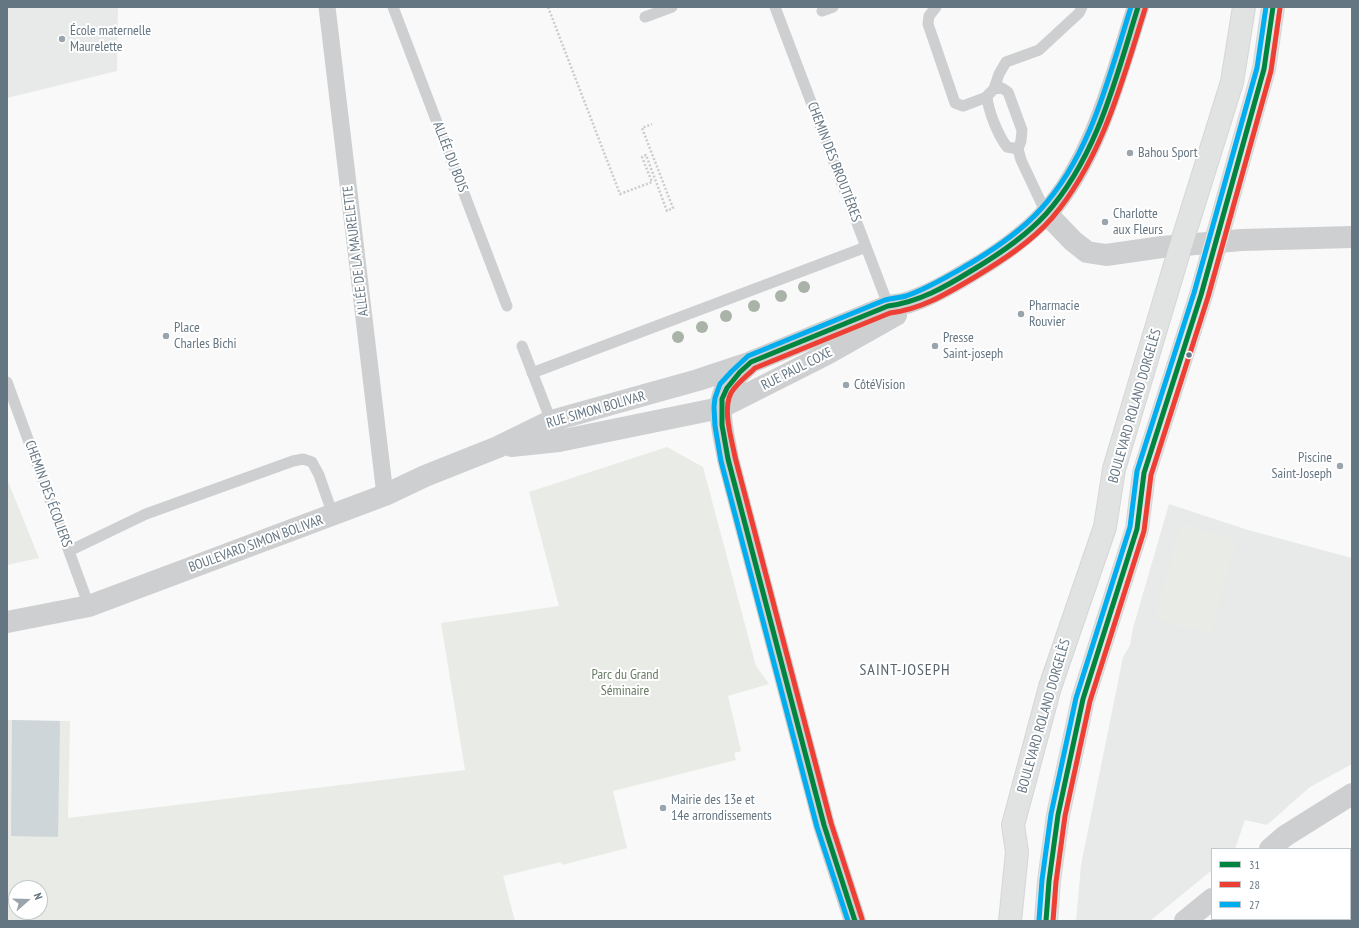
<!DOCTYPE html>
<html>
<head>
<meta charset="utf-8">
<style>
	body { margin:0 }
	#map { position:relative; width:1359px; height:928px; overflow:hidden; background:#f9f9f9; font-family:"PT Sans Narrow",sans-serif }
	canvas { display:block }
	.frame { position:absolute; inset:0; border:8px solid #657683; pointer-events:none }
	.legend { position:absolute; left:1211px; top:848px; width:140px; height:72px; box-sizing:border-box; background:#fff; border:1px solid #c1c8cd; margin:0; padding:5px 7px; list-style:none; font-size:12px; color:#657683 }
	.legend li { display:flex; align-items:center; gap:8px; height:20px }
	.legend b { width:20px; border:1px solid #c1c8cd }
	.north { position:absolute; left:8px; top:880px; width:40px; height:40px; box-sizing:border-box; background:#fff; border:1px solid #c1c8cd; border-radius:50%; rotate:70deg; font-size:11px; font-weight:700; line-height:16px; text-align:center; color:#657683 }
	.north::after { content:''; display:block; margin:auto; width:14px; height:18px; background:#99a4ac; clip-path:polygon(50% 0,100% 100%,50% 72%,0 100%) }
</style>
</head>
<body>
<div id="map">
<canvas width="1359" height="928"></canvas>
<div class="frame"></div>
<ul class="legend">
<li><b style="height:5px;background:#008540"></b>31</li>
<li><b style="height:5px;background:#ee3f34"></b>28</li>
<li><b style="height:5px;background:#00adee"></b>27</li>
</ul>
<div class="north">N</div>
</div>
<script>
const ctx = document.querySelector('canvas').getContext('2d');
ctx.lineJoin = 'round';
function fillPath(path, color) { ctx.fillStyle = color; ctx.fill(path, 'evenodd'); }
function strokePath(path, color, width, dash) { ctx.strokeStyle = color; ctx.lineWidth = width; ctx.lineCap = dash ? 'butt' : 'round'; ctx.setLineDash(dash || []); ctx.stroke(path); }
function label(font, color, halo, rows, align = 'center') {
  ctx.font = font + ' "PT Sans Narrow",sans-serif'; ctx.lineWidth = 4; ctx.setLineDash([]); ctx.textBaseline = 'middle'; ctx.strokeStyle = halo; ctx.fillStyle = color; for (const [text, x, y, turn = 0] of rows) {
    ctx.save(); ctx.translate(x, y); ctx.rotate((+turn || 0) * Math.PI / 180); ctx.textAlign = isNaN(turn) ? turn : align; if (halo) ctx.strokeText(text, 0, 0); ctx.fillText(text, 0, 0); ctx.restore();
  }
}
const built = new Path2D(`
	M7 7H118L117 71 7 98Z
	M1169 504 1248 530 1352 558V764L1310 787 1267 825 1245 820 1235 849H1212V870L1150 921H1076L1081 865 1123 657 1130 645 1133 628Z`);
const green = new Path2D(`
	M667 447 703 467 756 666 769 684 728 696 741 751 734 753 736 760 613 791 627 848 562 865 561 862 503 876 515 921H7V720L70 721 68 818 465 770 441 623 559 606 529 492ZM16 888H40V912H16Z
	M7 479 39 558 7 565Z
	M1180 523 1237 540 1211 634 1155 620Z`);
const water = new Path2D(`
	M12 720 60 721 58 837 11 836Z`);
const path = new Path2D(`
	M548 7 620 194 652 182 642 157 646 155 667 211 673 208 642 128 652 124`);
const service = new Path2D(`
	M393 7 507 306
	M775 7 890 310
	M936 7 929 16 928 24 955 103 963 106 987 97
	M822 11 833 7
	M645 17 672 7
	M994 89 999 74 1006 62 1039 50 1079 13 1082 7
	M1018 149 1007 147C998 135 988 111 987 96L994 89 1002 88 1008 92 1022 130 1021 141 1018 149 1021 160 1046 213
	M522 346 551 421
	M532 373 866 247
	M7 382 89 606
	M69 551 146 514 293 461 303 459 312 462 319 475 333 515`);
const pedestrian = new Path2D(`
	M327 7 385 495`);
const minor = new Path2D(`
	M1046 213 1073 241 1087 252 1106 255 1162 247 1241 240 1352 237
	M511 446 559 441 720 408 827 354 896 315
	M7 622 89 606 385 495 425 476 498 447 551 421 698 380 746 364
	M1270 849 1285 836 1352 794
	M855 921 824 825 728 459C725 440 716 410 724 392 730 380 742 371 751 362L888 306C896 305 905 304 912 301 933 294 953 282 971 271 999 255 1024 237 1046 214 1095 160 1116 75 1138 7
	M1185 921 1212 899`);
const secondary = new Path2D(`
	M1010 921 1017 852 1013 825 1050 687 1105 527 1114 469 1181 245 1232 82 1244 7
	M1046 921 1049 881 1058 815 1083 699 1137 529 1144 473 1201 295 1264 69 1273 7`);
const bus1 = new Path2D(`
	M855 921 824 825 728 459 722 425V399L727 388 740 372 751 362 888 306C919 302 945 287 971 271 998 255 1025 237 1046 214 1097 157 1116 78 1138 7
	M1046 921 1049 881 1058 815 1083 699 1137 529 1144 473 1201 295 1264 69 1273 7`);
const bus2 = new Path2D(`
	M862 919 831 823 735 457C732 440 722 410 731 393 737 383 747 376 755 368L890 313C922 309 948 293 975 277 1003 260 1031 242 1052 218 1102 159 1122 82 1145 9
	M1053 921 1056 882 1065 816 1090 701 1144 531 1151 475 1208 297 1271 71 1280 8`);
const bus3 = new Path2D(`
	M1039 920 1042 880 1051 814 1076 698 1130 527 1137 471 1194 293 1257 68 1266 7
	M848 921 817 827 721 461 715 426 714 407 715 398 720 384 732 371 748 356 885 300C892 298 899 298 906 296 929 288 950 275 971 263 996 248 1021 231 1040 210 1091 155 1109 76 1131 7`);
const trees = [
	[804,287],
	[781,296],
	[754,306],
	[726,316],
	[702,327],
	[678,337]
];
const markers = [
	[62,39,4,"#99a4ac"],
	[1130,153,4,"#99a4ac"],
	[1105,222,4,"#99a4ac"],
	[1021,314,4,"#99a4ac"],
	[166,336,4,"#99a4ac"],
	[935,346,4,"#99a4ac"],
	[1189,355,3.5,"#657683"],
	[846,385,4,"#99a4ac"],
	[1340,466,4,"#99a4ac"],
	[663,808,4,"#99a4ac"]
];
const poiNames = [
	["École maternelle",70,31],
	["Maurelette",70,47],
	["Bahou Sport",1138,153],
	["Charlotte",1113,214],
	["aux Fleurs",1113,230],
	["Pharmacie",1029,306],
	["Rouvier",1029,322],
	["Place",174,328],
	["Charles Bichi",174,344],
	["Presse",943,338],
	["Saint-joseph",943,354],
	["CôtéVision",854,385],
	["Piscine",1332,458,"right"],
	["Saint-Joseph",1332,474,"right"],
	["Mairie des 13e et",671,800],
	["14e arrondissements",671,816]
];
const streetNames = [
	["ALLÉE DU BOIS",450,157,69],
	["CHEMIN DES BROUTIÈRES",834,162,69],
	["ALLÉE DE LA MAURELETTE",356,251,-97],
	["RUE PAUL COXE",797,369,-27],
	["BOULEVARD ROLAND DORGELÈS",1135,406,-74],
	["RUE SIMON BOLIVAR",596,410,-16],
	["CHEMIN DES ÉCOLIERS",48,494,70],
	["BOULEVARD SIMON BOLIVAR",256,544,-20],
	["BOULEVARD ROLAND DORGELÈS",1044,716,-74]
];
const parkNames = [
	["Parc du Grand",625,675],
	["Séminaire",625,691]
];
const quarterNames = [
	["SAINT-JOSEPH",905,670]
];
fillPath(built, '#e8e9e9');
fillPath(green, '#e8ebe6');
fillPath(water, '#ced6d9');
strokePath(secondary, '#d5d6d7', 24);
strokePath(path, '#cbcccd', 2.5, [2, 2]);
strokePath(service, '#cecfd0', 11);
strokePath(pedestrian, '#cecfd0', 17);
strokePath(minor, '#cecfd0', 22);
strokePath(secondary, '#e1e2e2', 22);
strokePath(bus1, '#008540', 5);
strokePath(bus2, '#ee3f34', 5);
strokePath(bus3, '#00adee', 5);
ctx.fillStyle = '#a9b3a7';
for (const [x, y] of trees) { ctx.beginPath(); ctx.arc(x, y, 6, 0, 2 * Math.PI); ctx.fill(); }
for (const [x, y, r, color] of markers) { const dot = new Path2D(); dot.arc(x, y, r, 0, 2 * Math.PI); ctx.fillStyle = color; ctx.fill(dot); strokePath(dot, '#fff', 1.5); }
label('14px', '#657683', '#fff', poiNames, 'left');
label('14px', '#657683', '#fff', streetNames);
label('14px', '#687a64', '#fff', parkNames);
ctx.letterSpacing = '1px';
label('16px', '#57646e', '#fff', quarterNames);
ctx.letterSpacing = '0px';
</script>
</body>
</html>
